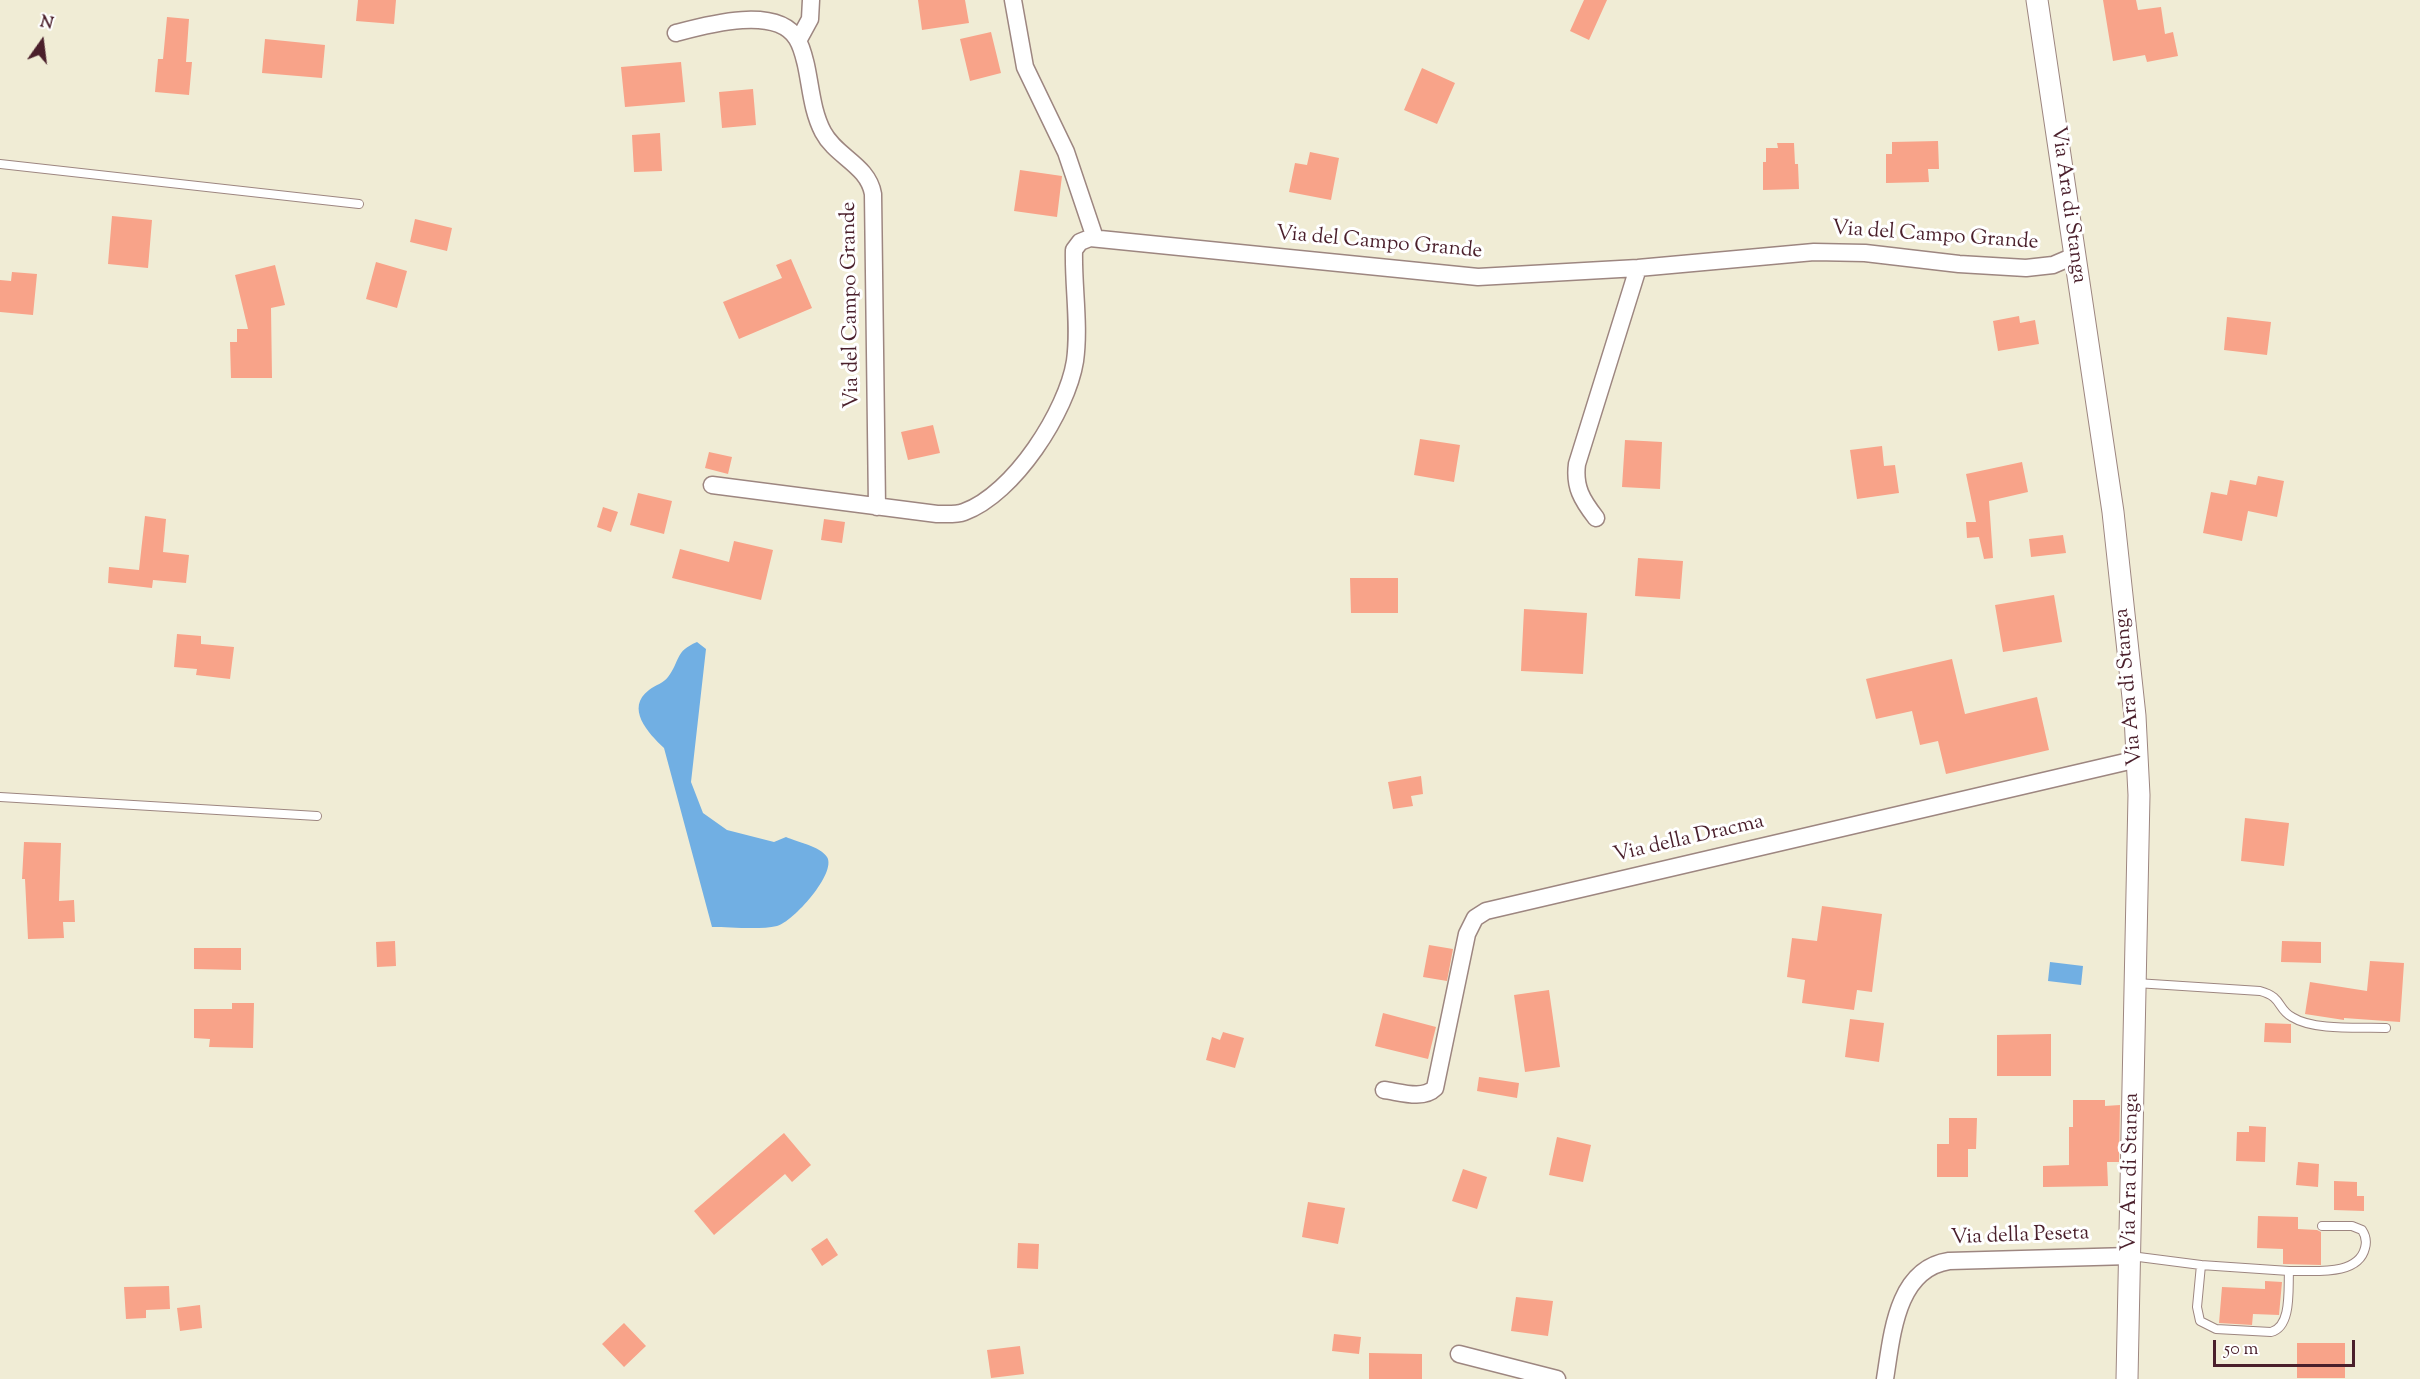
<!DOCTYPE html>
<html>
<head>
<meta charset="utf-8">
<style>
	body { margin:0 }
	#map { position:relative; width:2420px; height:1379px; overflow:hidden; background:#f0ecd5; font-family:"Sorts Mill Goudy",serif }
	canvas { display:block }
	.north { position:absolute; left:12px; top:12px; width:60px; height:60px; -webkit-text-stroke:4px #fff; paint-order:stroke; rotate:14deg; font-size:16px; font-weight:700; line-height:24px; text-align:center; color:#4a1f2b }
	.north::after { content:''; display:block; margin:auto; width:21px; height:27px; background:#4a1f2b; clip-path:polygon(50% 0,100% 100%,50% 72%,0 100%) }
	.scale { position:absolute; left:2213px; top:1340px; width:142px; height:27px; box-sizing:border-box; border:3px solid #4a1f2b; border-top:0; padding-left:8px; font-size:18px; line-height:21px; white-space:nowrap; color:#4a1f2b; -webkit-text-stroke:4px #fff; paint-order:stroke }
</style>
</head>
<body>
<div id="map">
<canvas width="2420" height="1379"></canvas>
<div class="north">N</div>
<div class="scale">50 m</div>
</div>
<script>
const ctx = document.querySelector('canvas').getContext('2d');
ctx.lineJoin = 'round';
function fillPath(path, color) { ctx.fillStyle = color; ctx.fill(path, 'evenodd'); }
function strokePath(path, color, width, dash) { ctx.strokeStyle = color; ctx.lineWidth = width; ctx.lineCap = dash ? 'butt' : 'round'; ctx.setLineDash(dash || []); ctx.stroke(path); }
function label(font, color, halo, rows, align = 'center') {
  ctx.font = font + ' "Sorts Mill Goudy",serif'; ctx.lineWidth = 6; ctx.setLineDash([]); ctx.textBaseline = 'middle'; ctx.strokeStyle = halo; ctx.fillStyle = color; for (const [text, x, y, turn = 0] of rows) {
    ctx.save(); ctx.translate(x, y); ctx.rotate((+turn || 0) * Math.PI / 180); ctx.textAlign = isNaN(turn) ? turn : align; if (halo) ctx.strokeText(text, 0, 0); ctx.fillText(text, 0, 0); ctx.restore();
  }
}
const water = new Path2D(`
	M697 642 706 649 691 782 703 813 727 830 774 842 786 837C797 842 820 846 827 857 837 873 793 922 777 926 760 930 730 927 712 927L664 748C648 733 625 708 649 690 655 685 664 683 668 677 681 660 674 652 697 642Z
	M2050 962 2083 966 2081 985 2048 981Z`);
const building = new Path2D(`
	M358 0H396L394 24 356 21Z
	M918 0H965L969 23 922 30Z
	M1584 0H1607L1589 40 1570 31Z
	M2103 0H2136L2138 10 2161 7 2165 34 2173 32 2178 56 2147 62 2145 55 2113 61Z
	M167 17 189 19 186 62H192L189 95 155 92 158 59H163Z
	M991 32 1001 73 970 81 960 39Z
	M265 39 325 45 322 78 262 73Z
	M681 62 685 102 625 107 621 67Z
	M1422 68 1455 83 1437 124 1404 110Z
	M753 89 756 125 722 128 719 92Z
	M660 133 662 171 634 172 632 135Z
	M1938 141 1939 169H1928L1929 182 1886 183V154H1892V142Z
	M1777 143H1794L1795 164H1798L1799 189 1763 190V162H1766V148H1778Z
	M1310 152 1339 158 1331 200 1289 192 1295 163 1307 165Z
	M1020 170 1062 176 1057 217 1014 211Z
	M112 216 152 220 148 268 108 264Z
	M415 219 452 228 447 251 410 242Z
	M791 259 812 308 739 339 723 302 782 278 776 265Z
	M376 262 407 271 397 308 366 299Z
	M275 265 285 305 271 308 272 378H231L230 342H237V329H248L235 275Z
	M12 272 37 274 33 315 0 312V280L11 281Z
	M2019 316 2020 323 2035 320 2039 344 1998 351 1993 321Z
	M2227 317 2271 322 2267 355 2224 350Z
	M933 425 940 453 908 460 901 432Z
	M1420 439 1460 445 1454 482 1414 475Z
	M1625 440 1662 442 1660 489 1622 487Z
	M1882 446 1884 466 1895 465 1899 493 1857 499 1850 450Z
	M709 452 732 457 728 474 705 468Z
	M2022 462 2028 492 1989 501 1993 558 1984 559 1979 537 1967 538 1966 522H1976L1966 474Z
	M2258 476 2284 481 2277 517 2248 511 2242 541 2203 533 2211 492 2227 495 2230 480 2256 485Z
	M638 493 672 501 664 534 630 525Z
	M603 507 618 512 611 532 597 527Z
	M145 516 166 519 163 552 189 555 186 583 153 580 152 588 108 583 109 567 139 570Z
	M824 519 845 522 842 543 821 540Z
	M2063 535 2066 553 2031 557 2029 539Z
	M734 541 773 550 761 600 672 578 680 549 729 562Z
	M1638 558 1683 561 1680 599 1635 596Z
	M1350 578H1398V613H1351Z
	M2054 595 2062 642 2003 652 1995 605Z
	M1524 609 1587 613 1583 674 1521 671Z
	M177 634 201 636V644L234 647 230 679 196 675 197 669 174 667Z
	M1952 659 1965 714 2037 697 2049 750 1946 774 1938 741 1920 745 1912 711 1876 719 1866 679Z
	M1421 776 1423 794 1411 796 1413 806 1393 809 1388 782Z
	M2245 818 2289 823 2284 866 2241 861Z
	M24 842 61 843 59 901 74 900 75 922H63L64 938 28 939 25 879H22Z
	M1822 906 1882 914 1872 992 1857 990 1854 1010 1802 1003 1805 980 1787 977 1792 938 1817 941Z
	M395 941 396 966 377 967 376 942Z
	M2282 941 2321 942V963L2281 962Z
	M1429 945 1453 949 1447 981 1423 977Z
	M194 948H241V970L194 969Z
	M2370 961 2404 963 2400 1022 2344 1018V1020L2305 1014 2310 982 2367 991Z
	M1549 990 1560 1067 1525 1072 1514 995Z
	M232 1003H254L253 1048 209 1047 210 1039 194 1038V1009H232Z
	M1383 1013 1436 1027 1428 1059 1375 1046Z
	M1850 1019 1884 1023 1879 1062 1845 1057Z
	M2265 1023 2291 1024V1043L2264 1042Z
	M1223 1032 1244 1038 1235 1068 1206 1060 1212 1037 1220 1040Z
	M2051 1034V1076H1997V1035Z
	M1479 1077 1519 1083 1517 1098 1477 1091Z
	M2073 1100H2105V1106L2120 1105 2119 1162H2107L2108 1186 2043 1187V1166L2069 1165V1127H2073Z
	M1949 1118H1977L1976 1149H1968V1177H1937V1144H1949Z
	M2249 1126 2266 1127 2265 1162 2236 1161 2237 1132H2249Z
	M784 1133 811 1165 792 1182 785 1174 714 1235 694 1211Z
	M1557 1137 1591 1145 1583 1182 1549 1175Z
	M2298 1162 2319 1164 2318 1187 2296 1185Z
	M1463 1169 1487 1177 1477 1209 1452 1201Z
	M2334 1181 2357 1182V1196H2364V1211L2334 1210Z
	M1308 1202 1345 1208 1338 1244 1302 1237Z
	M2258 1216 2298 1217V1229L2317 1230 2321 1232V1265L2283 1264V1249L2257 1248Z
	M827 1238 838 1255 822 1266 811 1249Z
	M1018 1243 1039 1244 1038 1269 1017 1268Z
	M2265 1281 2282 1282 2279 1315 2253 1314 2252 1325 2219 1323 2222 1287 2265 1289Z
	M169 1286 170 1309 146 1310V1318L126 1319 124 1287Z
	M1516 1297 1553 1301 1548 1336 1511 1331Z
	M200 1305 202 1328 180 1331 177 1308Z
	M624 1323 646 1346 624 1367 602 1344Z
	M1334 1334 1361 1337 1359 1354 1332 1351Z
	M2297 1343H2345V1378H2297Z
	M1020 1346 1024 1374 991 1378 987 1350Z
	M1369 1353 1422 1354V1379H1369Z`);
const service = new Path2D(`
	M0 164 359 204
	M0 797 317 816
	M2136 983 2260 991C2283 997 2277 1009 2292 1017 2314 1031 2360 1027 2386 1028
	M2131 1256 2201 1265 2197 1307 2200 1321 2216 1329 2271 1332C2292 1327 2288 1289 2289 1271 2312 1270 2358 1277 2365 1248 2367 1241 2366 1236 2362 1230L2352 1226H2322
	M2201 1265 2289 1271`);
const minor = new Path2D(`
	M1013 0 1025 67 1066 152 1095 238
	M676 33C706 25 777 5 797 39 802 47 804 57 806 65 811 88 812 111 823 132 836 157 868 165 873 194L877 507
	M798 41 810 19 811 0
	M712 485 937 514C946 514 956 515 964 512 1014 494 1067 411 1075 361 1080 325 1073 286 1074 250L1080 242 1090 238 1478 277 1638 268 1814 252 1865 253 1959 264 2026 268 2053 265 2074 256
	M1596 518C1582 500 1574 487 1577 464L1638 268
	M1384 1090C1400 1092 1423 1100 1435 1088L1467 934 1475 918 1486 911 2138 759
	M1459 1354 1557 1379
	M1885 1379C1892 1336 1896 1269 1949 1261L2130 1256`);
const tertiary = new Path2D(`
	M2037 0 2113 512 2135 716 2139 795 2127 1379`);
const streetNames = [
	["Via Ara di Stanga",2067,205,82],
	["Via del Campo Grande",1935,237,4],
	["Via del Campo Grande",1379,244,5],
	["Via del Campo Grande",852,305,-91],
	["Via Ara di Stanga",2130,687,-95],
	["Via della Dracma",1689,840,-13],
	["Via Ara di Stanga",2132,1172,-89],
	["Via della Peseta",2020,1237,-2]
];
fillPath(water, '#71afe3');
fillPath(building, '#f8a389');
strokePath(service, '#9d8680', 10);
strokePath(minor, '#9d8680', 19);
strokePath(tertiary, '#9d8680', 23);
strokePath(service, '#fff', 8);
strokePath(minor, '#fff', 16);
strokePath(tertiary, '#fff', 21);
label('21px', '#4a1f2b', '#fff', streetNames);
</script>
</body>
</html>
